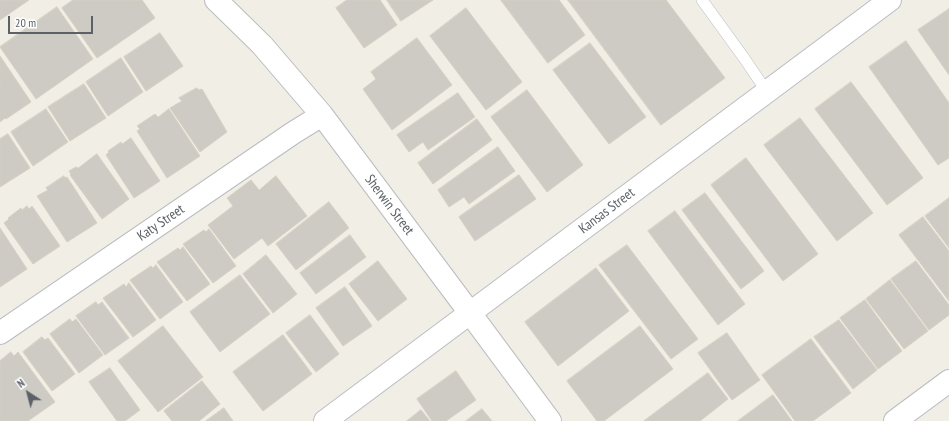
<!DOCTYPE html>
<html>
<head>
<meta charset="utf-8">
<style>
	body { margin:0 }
	#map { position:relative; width:949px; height:421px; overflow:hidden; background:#f1eee5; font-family:"PT Sans Narrow",sans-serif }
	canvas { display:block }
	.north { position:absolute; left:8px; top:373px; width:40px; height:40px; -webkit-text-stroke:3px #fff; paint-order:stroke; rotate:324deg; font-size:11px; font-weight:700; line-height:16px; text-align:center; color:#5c6167 }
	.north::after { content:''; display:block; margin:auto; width:14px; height:18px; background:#5c6167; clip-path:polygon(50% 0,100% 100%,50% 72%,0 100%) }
	.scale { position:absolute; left:8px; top:16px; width:85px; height:18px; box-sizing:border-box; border:2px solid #5c6167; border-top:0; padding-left:5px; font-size:12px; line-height:14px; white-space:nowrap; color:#5c6167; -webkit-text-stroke:3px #fff; paint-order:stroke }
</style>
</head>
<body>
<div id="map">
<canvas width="949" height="421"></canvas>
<div class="north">N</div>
<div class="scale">20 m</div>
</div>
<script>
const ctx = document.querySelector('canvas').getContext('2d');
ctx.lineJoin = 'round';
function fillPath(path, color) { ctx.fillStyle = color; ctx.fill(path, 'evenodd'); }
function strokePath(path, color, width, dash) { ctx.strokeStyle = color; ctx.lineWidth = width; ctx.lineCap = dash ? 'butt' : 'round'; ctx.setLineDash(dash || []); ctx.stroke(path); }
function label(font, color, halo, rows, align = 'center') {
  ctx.font = font + ' "PT Sans Narrow",sans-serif'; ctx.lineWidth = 3.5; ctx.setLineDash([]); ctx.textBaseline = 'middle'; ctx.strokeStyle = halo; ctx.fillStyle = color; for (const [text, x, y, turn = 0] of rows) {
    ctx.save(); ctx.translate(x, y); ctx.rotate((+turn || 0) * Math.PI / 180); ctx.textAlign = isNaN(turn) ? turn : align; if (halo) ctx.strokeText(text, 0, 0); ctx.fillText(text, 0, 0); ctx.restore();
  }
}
const building = new Path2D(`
	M0 0H29L0 20Z
	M73 0H142L155 18 97 58 62 8Z
	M347 0H380L397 25 364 48 336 8Z
	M387 0H433L401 21Z
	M501 0H559L585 35 548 63Z
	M568 0H666L725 78 661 125Z
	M57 7 93 59 36 99 0 47Z
	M466 8 522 82 486 110 430 36Z
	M949 9V75L918 30Z
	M160 33 183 66 146 91 124 57Z
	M417 38 452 85 392 130 363 89 376 79 371 72Z
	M906 41 949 103V158L938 165 869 67Z
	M590 43 646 117 609 144 553 70Z
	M0 56 31 102 6 119 5 118 0 122Z
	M121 58 143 92 108 116 86 82Z
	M851 82 923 178 887 205 815 109Z
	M84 84 106 118 70 141 48 107Z
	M197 88 199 90 202 89 227 132 200 152 170 108 182 101 179 98Z
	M527 90 583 165 547 192 491 117Z
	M458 93 475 117 428 150 423 142 409 152 397 135Z
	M46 109 68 142 33 166 11 132Z
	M169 109 200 156 167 178 137 131 140 129 137 126 155 114 158 117Z
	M800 118 873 213 837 241 764 145Z
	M477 119 492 140 433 184 418 163Z
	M8 134 30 168 0 187V139Z
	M131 138 160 181 134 198 106 155 109 152 108 151 121 142 122 144Z
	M498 147 515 171 469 204 464 197 449 207 438 190Z
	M97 154 129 199 102 219 70 175 71 174 69 171 76 167 78 168Z
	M746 158 818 254 783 281 711 185Z
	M519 175 536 199 475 241 459 217Z
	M64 176 65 178 67 177 97 223 67 242 37 196 48 190 46 188Z
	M276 176 307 216 268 246 262 238 234 259 208 225 233 206 227 198 251 180 259 190Z
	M705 193 764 271 741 289 682 210Z
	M949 198V248L925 216Z
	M329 202 349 228 296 270 276 244Z
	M27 206 29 209 32 206 60 246 33 264 4 223 9 219 8 218 21 208 22 210Z
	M675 211 745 304 718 325 648 231Z
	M923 217 949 251V301L899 235Z
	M0 228 27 269 0 287Z
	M209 229 236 266 213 283 183 244 204 230 206 232Z
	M350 235 366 257 316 294 300 273Z
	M627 245 698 339 671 359 599 265Z
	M183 247 210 284 187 301 157 262 178 248 180 250Z
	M266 255 297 294 273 313 243 274Z
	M378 261 407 299 378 321 349 284Z
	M916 261 949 305V315L929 330 891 279Z
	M156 265 183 302 160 319 130 280 151 266 153 268Z
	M596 268 629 311 558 366 525 322Z
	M240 275 270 314 220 352 190 312Z
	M890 280 928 331 904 349 866 299Z
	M129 283 156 320 133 337 103 298 124 284 126 287Z
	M345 287 372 326 343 346 316 308Z
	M865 300 902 351 878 369 840 318Z
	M96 302 98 305 102 302 129 338 105 355 76 316Z
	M310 315 339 354 316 372 286 333Z
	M70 319 72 322 76 319 103 355 79 373 50 334Z
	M839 320 877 370 853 389 814 337Z
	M163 326 203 377 158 412 118 361Z
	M640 326 673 369 604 421H597L567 381Z
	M727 333 760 380 732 400 698 353Z
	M283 335 312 374 263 411 233 372Z
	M42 337 45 340 48 338 75 374 52 391 23 352Z
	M811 339 851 393 813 421H795L762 375Z
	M11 352 14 356 18 352 55 402 28 421H0V361Z
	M110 368 140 410 125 421H117L89 382Z
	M456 371 476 400 446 421H432L417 399Z
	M708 373 728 399 700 421H644Z
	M202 381 220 404 199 421H172L164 411Z
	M773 395 792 421H738Z
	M224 408 233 421H206Z
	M482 409 492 421H466Z
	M421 410 430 421H407Z`);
const lane = new Path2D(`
	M702 0 744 58 767 92`);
const street = new Path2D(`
	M216 0 262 45 322 115 470 313
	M0 333 293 133 322 115
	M895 421 949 381`);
const secondary = new Path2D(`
	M470 313 550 421
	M325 421 890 0`);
const streetNames = [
	["Sherwin Street",389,205,53],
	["Kansas Street",607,211,-37],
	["Katy Street",161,223,-34]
];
fillPath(building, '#cecbc4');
strokePath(building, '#d6d0c2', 1);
strokePath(lane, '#b9bdc2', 12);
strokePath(street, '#b9bdc2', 24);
strokePath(secondary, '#babec4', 24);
strokePath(lane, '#fff', 11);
strokePath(street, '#fff', 22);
strokePath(secondary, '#fff', 22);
label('14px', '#5c6167', '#fff', streetNames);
</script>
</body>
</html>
